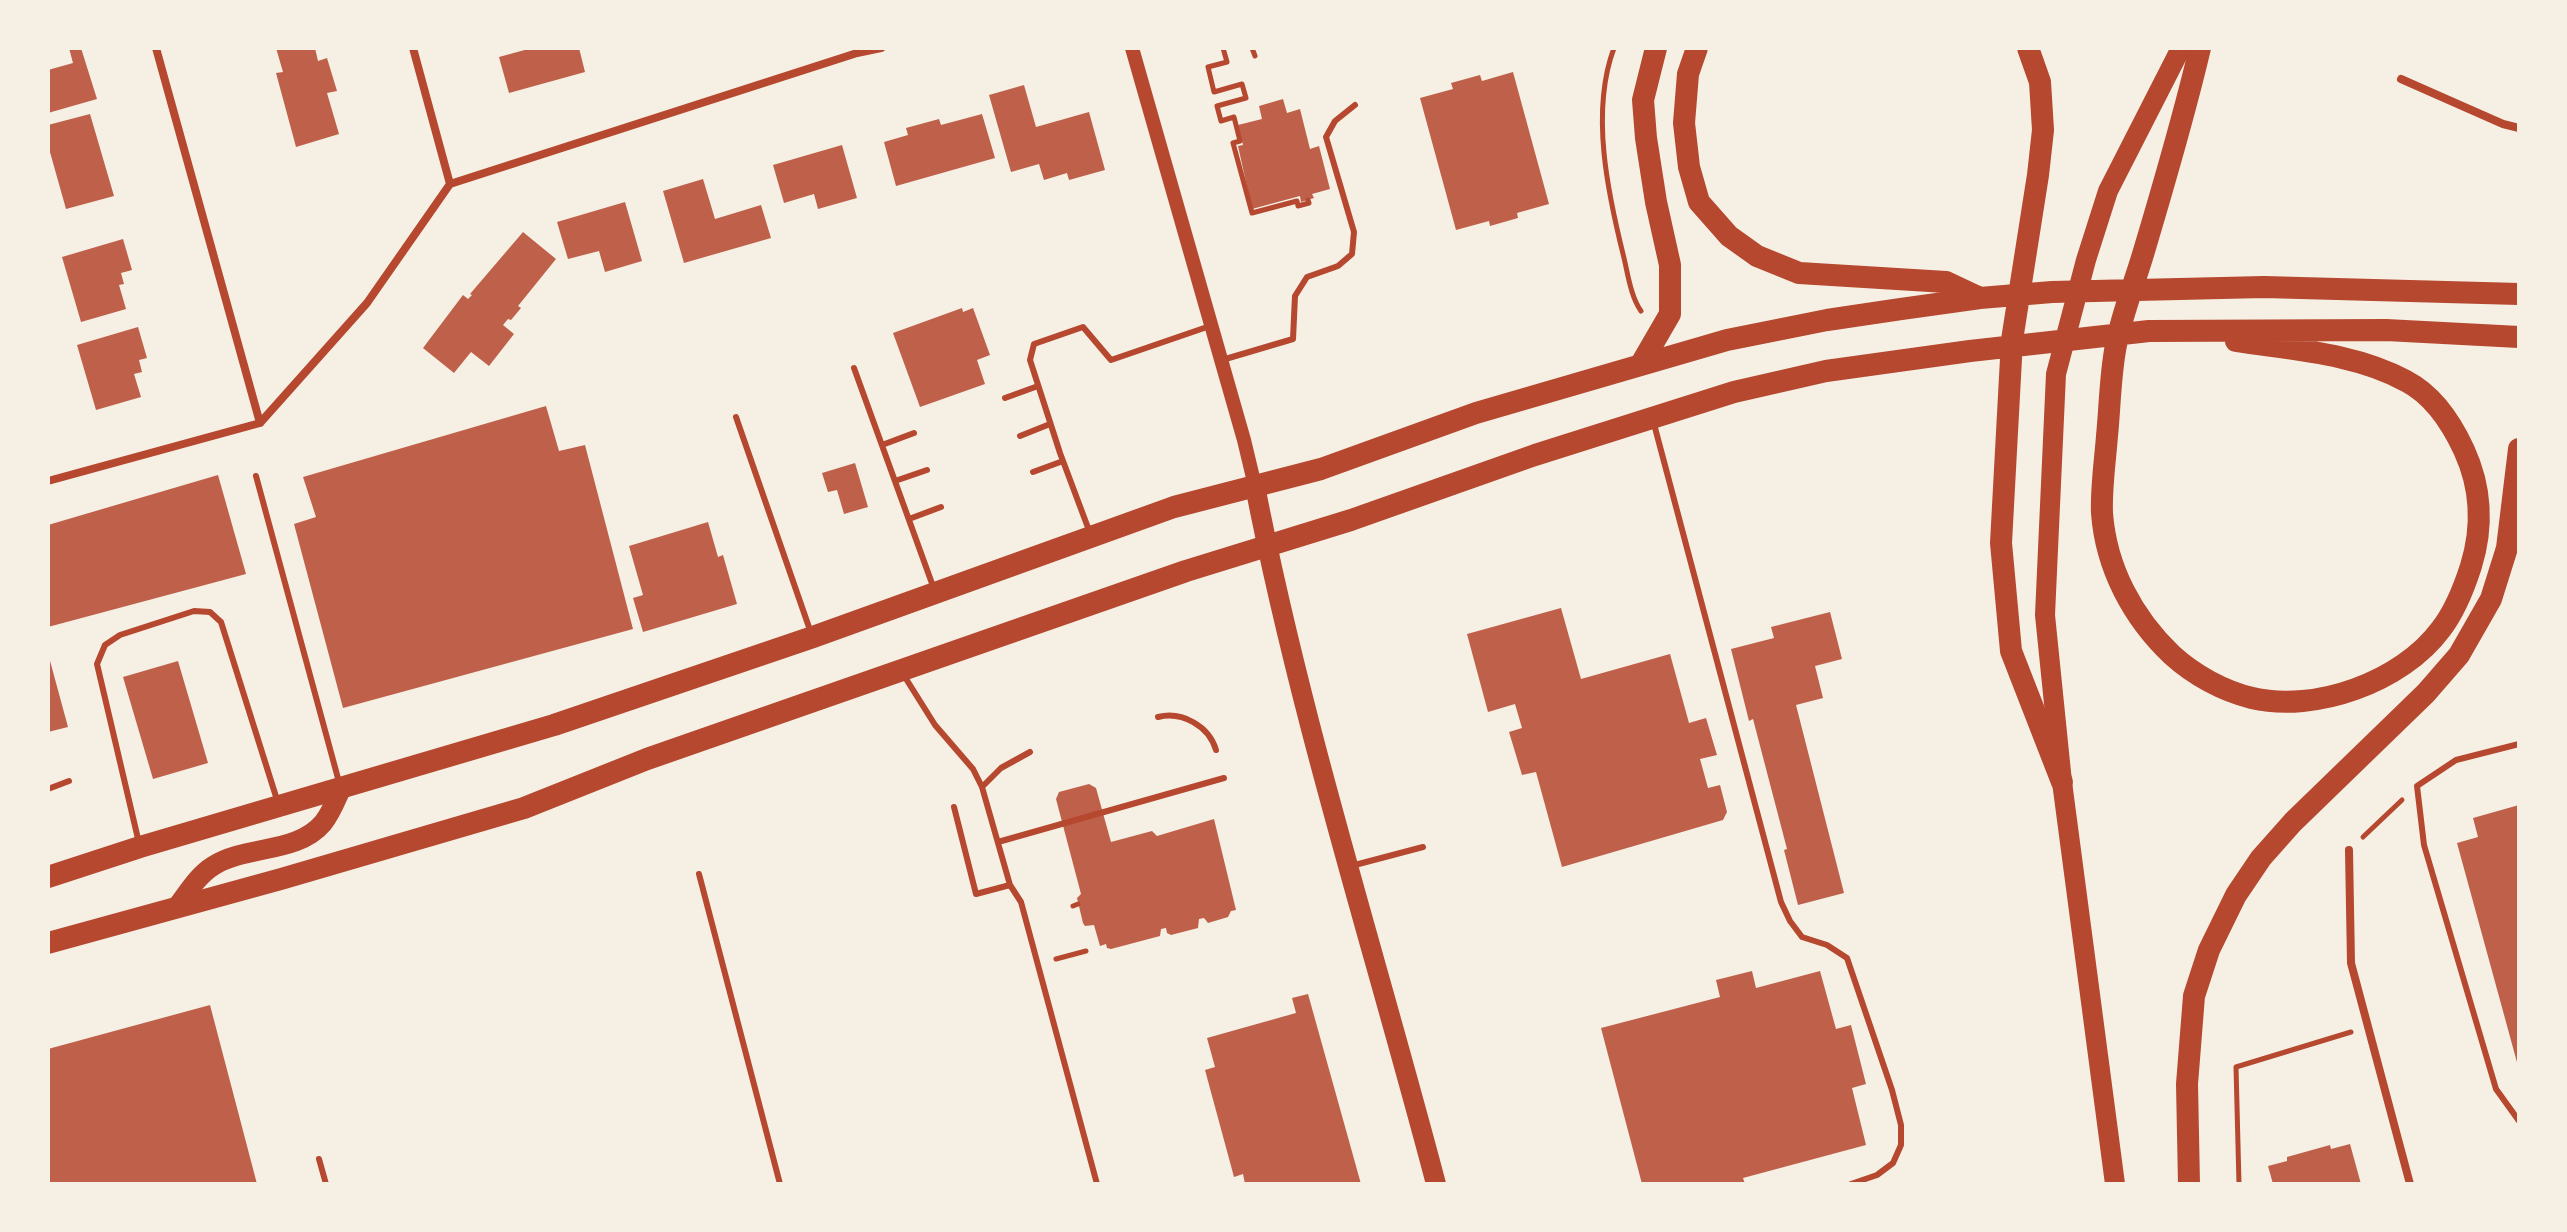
<!DOCTYPE html>
<html>
<head>
<meta charset="utf-8">
<style>
	body { margin:0 }
	#map { position:relative; width:2567px; height:1232px; overflow:hidden; background:#f6efe4; font-family:Commissioner,sans-serif }
	canvas { display:block }
	.frame { position:absolute; inset:0; border:50px solid #f6efe4; pointer-events:none }
</style>
</head>
<body>
<div id="map">
<canvas width="2567" height="1232"></canvas>
<div class="frame"></div>
</div>
<script>
const ctx = document.querySelector('canvas').getContext('2d');
ctx.lineJoin = 'round';
function fillPath(path, color) { ctx.fillStyle = color; ctx.fill(path, 'evenodd'); }
function strokePath(path, color, width, dash) { ctx.strokeStyle = color; ctx.lineWidth = width; ctx.lineCap = dash ? 'butt' : 'round'; ctx.setLineDash(dash || []); ctx.stroke(path); }
const building = new Path2D(`
	M69 48H81L97 99 48 113V70L73 63Z
	M276 48H315L318 61 327 58 337 91 327 93 339 134 296 147 276 73 283 72Z
	M532 48H579L585 72 509 93 499 57Z
	M1513 72 1549 204 1517 213 1518 218 1490 226 1489 221 1456 230 1420 98 1453 89 1451 83 1480 75 1482 81Z
	M1024 85 1036 127 1089 112 1105 170 1069 180 1067 173 1044 180 1039 164 1011 172 989 95Z
	M1283 99 1287 113 1300 109 1310 149 1319 146 1330 189 1312 194 1314 198 1301 202 1300 196 1252 209 1238 146 1243 145 1238 125 1262 119 1259 106Z
	M90 114 114 196 66 209 48 145V125Z
	M982 114 995 158 896 186 884 142 908 135 906 128 939 119 941 125Z
	M842 145 857 198 818 209 814 194 784 203 773 165Z
	M703 179 715 219 761 205 771 238 684 263 663 191Z
	M625 202 642 261 605 272 599 251 568 259 557 222Z
	M523 232 556 259 518 306 521 308 511 320 508 319 503 325 514 334 489 366 471 352 454 373 423 348 463 295 468 299 472 295 470 294Z
	M123 239 132 270 121 273 124 284 119 285 126 309 81 322 62 257Z
	M962 308 963 312 973 308 990 355 977 360 985 384 920 407 893 333Z
	M138 327 147 358 139 360 142 372 134 374 141 397 96 410 77 345Z
	M546 406 559 451 585 445 633 629 343 708 294 524 316 517 303 477Z
	M855 463 868 507 844 514 837 490 828 492 822 473Z
	M218 475 246 574 48 627V525Z
	M708 522 718 557 723 555 737 604 643 632 633 598 643 595 629 546Z
	M1561 608 1581 679 1670 654 1689 723 1706 718 1717 755 1700 759 1708 788 1720 785 1727 812 1723 820 1562 867 1536 772 1522 775 1509 732 1522 728 1515 704 1488 712 1467 634Z
	M1830 612 1842 659 1815 666 1823 698 1796 705 1844 893 1798 905 1784 850 1787 849 1753 719 1749 721 1731 649 1774 638 1771 627Z
	M49 657 68 727 48 732V658Z
	M178 661 208 763 153 779 123 677Z
	M1089 784 1096 788 1111 842 1152 831 1157 836 1214 819 1236 910 1231 911 1228 917 1208 923 1204 918 1199 919 1198 928 1171 935 1167 933 1166 928 1161 929 1160 936 1111 949 1107 948 1106 944 1100 946 1094 925 1085 926 1083 923 1077 898 1081 894 1056 799 1059 792Z
	M2519 805V1066H2518L2457 843 2478 837 2473 818Z
	M1752 971 1756 988 1820 971 1836 1029 1851 1025 1866 1084 1852 1088 1866 1145 1743 1178 1745 1184H1642L1601 1028 1720 997 1716 980Z
	M1308 994 1361 1184H1245L1243 1174 1234 1177 1205 1070 1215 1067 1207 1038 1296 1013 1292 998Z
	M210 1005 257 1184H48V1049Z
	M2350 1144 2361 1184H2273L2268 1166 2287 1161V1157L2330 1145 2331 1149Z`);
const path = new Path2D(`
	M1223 48 1227 62 1208 67 1214 92 1242 84 1246 98 1217 106 1221 121 1234 117 1240 141 1233 143 1252 213 1297 201 1298 206 1309 203 1308 200
	M1252 48 1255 56
	M1614 48C1590 112 1608 194 1624 258 1628 275 1631 297 1641 311
	M2363 837 2402 800
	M1073 906 1078 904
	M1056 959 1086 951
	M2239 1184 2236 1067 2351 1032`);
const service = new Path2D(`
	M1222 360 1293 339 1295 296 1307 277 1338 266 1352 254 1354 232 1326 137 1335 121 1355 105
	M854 368 934 589
	M1005 398 1038 386
	M736 417 811 633
	M1654 424 1781 902 1790 921 1802 937 1827 945 1847 958 1892 1090 1901 1125V1145L1893 1163 1877 1175 1851 1184
	M1020 436 1050 424
	M882 445 914 433
	M1033 472 1063 461
	M256 476 339 782
	M895 481 927 470
	M909 519 941 507
	M1090 533 1060 453 1030 360 1034 344 1083 327 1111 360 1210 326
	M903 674 935 725 973 769 982 787 1010 885 1021 902 1097 1184
	M1158 717C1182 711 1209 726 1216 750
	M2519 744 2456 760 2417 786 2424 845 2496 1089 2519 1121
	M982 787 1001 768 1030 752
	M48 789 69 781
	M954 807 976 894 1010 885
	M998 842 1224 778
	M139 843 97 664 105 645 120 635 194 611 210 612 221 622 278 803
	M1351 866 1423 847
	M699 874 780 1184
	M319 1159 326 1184`);
const minor = new Path2D(`
	M156 48 260 423
	M413 48 450 184
	M2401 79 2503 124 2519 128
	M48 481 260 423 367 303 450 184 857 53 881 48
	M2349 850 2351 963 2410 1184`);
const tertiary = new Path2D(`
	M1132 48 1244 440 1255 486`);
const primary = new Path2D(`
	M1255 486C1301 722 1375 952 1436 1184
	M176 908C187 894 197 876 213 866 246 845 297 854 323 823 331 813 336 800 341 789
	M2115 1184 2062 782 2045 615 2056 374 2086 260 2108 191 2181 48`);
const trunk = new Path2D(`
	M1697 48 1688 74 1684 123 1689 167 1699 202 1729 236 1757 256 1799 273 1946 282 1980 298
	M2028 48 2040 82 2043 130 2038 175 2012 340 2001 543 2011 651 2062 782
	M2200 48C2184 116 2164 184 2144 251 2135 282 2122 314 2116 345 2110 375 2110 407 2107 436 2105 462 2101 488 2102 513 2106 568 2133 618 2172 655 2194 675 2223 691 2252 698 2315 713 2402 682 2441 629 2455 611 2464 588 2471 566 2483 527 2481 487 2464 450 2452 424 2433 395 2406 381 2355 353 2293 350 2236 341
	M1641 364 1670 314V265L1656 202 1646 138 1643 100 1656 48
	M48 877 140 847 554 725 813 637 1174 507 1321 469 1476 413 1727 340 1827 320 1901 309 1980 298 2052 292 2264 287 2519 294
	M48 943 281 879 524 808 647 759 1186 571 1351 520 1535 455 1734 392 1826 371 1970 351 2149 331 2386 330 2519 337
	M2189 1184 2187 1084 2194 996 2209 950 2236 895 2261 858 2293 822 2426 693 2459 655 2491 599 2507 548 2519 449`);
fillPath(building, '#bf614a');
strokePath(path, '#b5482f', 5);
strokePath(service, '#b5482f', 6);
strokePath(minor, '#b5482f', 8);
strokePath(tertiary, '#b5482f', 14);
strokePath(primary, '#b5482f', 20);
strokePath(trunk, '#b5482f', 22);
</script>
</body>
</html>
